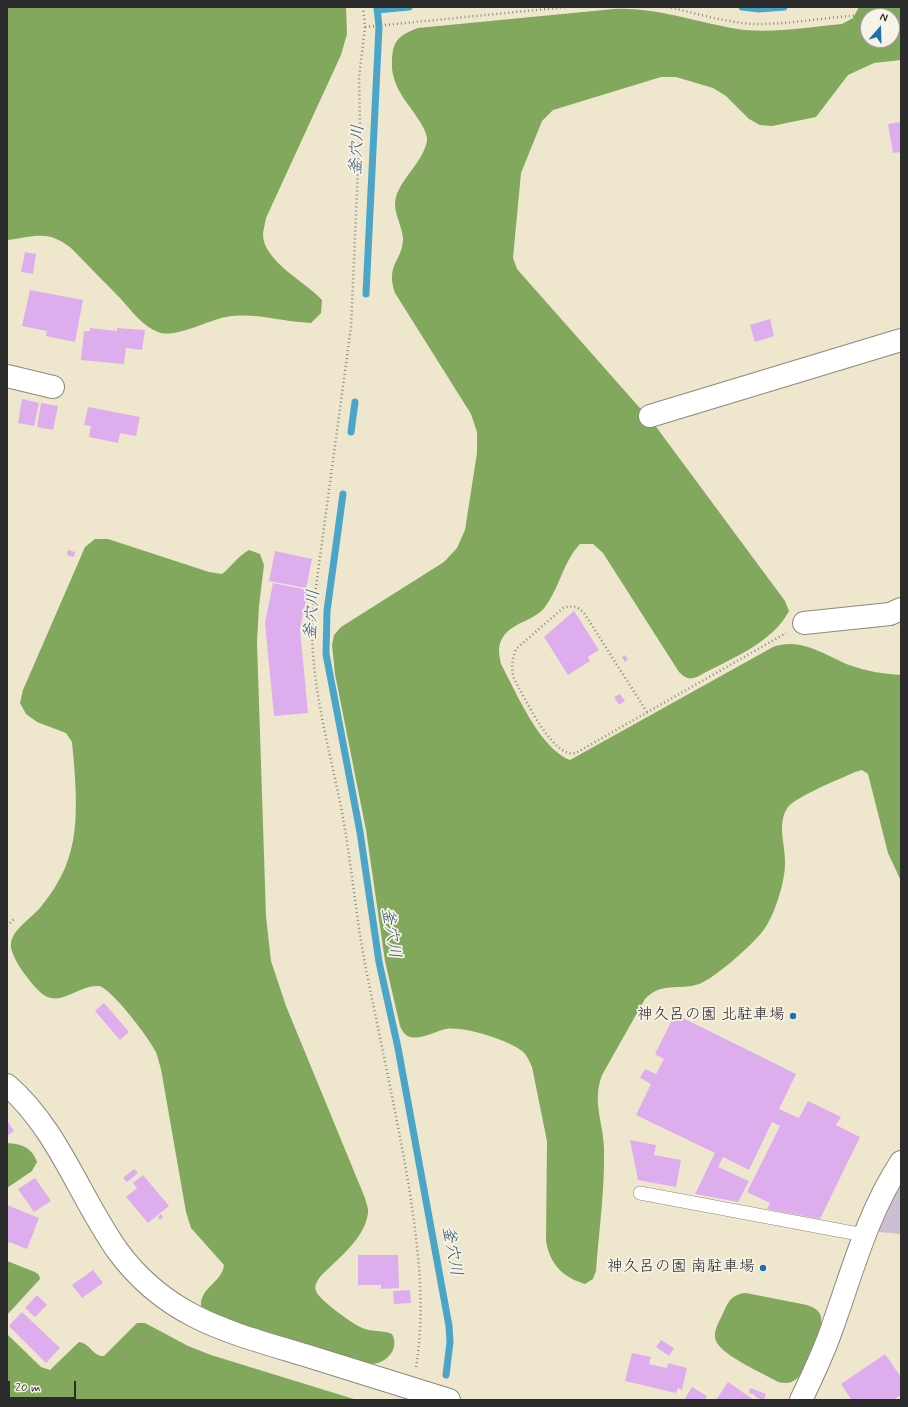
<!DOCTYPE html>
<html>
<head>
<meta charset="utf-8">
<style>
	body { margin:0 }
	#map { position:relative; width:908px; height:1407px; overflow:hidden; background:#eee7cd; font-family:Mynerve,sans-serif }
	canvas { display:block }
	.frame { position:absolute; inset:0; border:8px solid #2b2b2b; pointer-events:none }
	.north { position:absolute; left:860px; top:8px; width:40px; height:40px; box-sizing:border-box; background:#f7f3e8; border:1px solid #a5a39c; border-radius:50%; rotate:20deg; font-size:11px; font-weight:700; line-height:16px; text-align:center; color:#2b2b2b }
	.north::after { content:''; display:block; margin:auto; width:14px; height:18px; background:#1f6fb2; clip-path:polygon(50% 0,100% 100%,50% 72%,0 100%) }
	.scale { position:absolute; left:8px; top:1381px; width:68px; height:18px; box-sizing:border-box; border:2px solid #2b2b2b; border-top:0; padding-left:5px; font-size:12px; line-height:14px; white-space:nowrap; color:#2b2b2b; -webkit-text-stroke:3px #f7f3e8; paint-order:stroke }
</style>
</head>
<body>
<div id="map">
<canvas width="908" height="1407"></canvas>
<div class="frame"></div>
<div class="north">N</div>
<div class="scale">20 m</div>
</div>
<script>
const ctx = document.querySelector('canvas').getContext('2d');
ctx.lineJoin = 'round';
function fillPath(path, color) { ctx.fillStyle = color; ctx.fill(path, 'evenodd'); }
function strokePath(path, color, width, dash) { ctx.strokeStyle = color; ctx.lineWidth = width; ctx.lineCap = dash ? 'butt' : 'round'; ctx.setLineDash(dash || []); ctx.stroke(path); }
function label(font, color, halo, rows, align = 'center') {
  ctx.font = font + ' Mynerve,"Klee One",sans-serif'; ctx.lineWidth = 3.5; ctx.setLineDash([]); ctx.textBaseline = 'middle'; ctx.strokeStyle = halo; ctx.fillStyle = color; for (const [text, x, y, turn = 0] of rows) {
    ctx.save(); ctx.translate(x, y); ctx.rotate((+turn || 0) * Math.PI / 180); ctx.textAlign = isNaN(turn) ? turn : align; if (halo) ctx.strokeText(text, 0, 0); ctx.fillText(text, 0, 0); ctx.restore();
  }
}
const industrial = new Path2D(`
	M901 1185V1234L878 1232 889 1206Z`);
const forest = new Path2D(`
	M7 7H346L347 34 341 55 266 218C265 223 264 228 263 233 262 261 305 281 322 300L321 313 311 323C282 322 255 312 226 317 208 320 175 339 158 332 142 326 131 310 120 298 103 281 87 264 71 248 47 229 34 237 7 240Z
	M859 7H901V60L874 63 848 75 816 117 772 126 760 125 749 119 726 96 713 88 676 77H661L553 110 542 121 521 173 513 258 517 269 654 424 785 601 789 611C773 643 728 660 697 677 689 680 685 678 679 672L603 553 593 544H580C563 562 560 587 545 607 534 621 513 622 503 637 497 646 499 655 501 664 516 692 540 749 570 760L773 647C801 637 824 655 849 665 866 671 883 674 901 675V881L888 853 868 774 862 770 855 772C840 779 797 796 788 807 776 824 786 845 785 864 785 882 774 918 762 932 752 945 714 979 699 984 679 991 662 981 645 999L602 1075C592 1102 603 1121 604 1148 605 1188 599 1230 596 1271L593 1279 585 1284C562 1277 550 1264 546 1241L547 1141 532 1067C529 1061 527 1055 522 1051 508 1040 464 1026 446 1029 436 1031 421 1040 410 1037 405 1035 402 1031 400 1026L385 961 366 830 335 674 332 645 334 635 341 627 444 562 457 548 465 530 477 453V432L471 414 395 293C385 264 403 261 403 238 402 225 392 210 396 197 402 177 423 162 427 141 429 129 407 105 401 94 395 84 391 72 392 60 393 39 400 35 418 28L614 9C659 7 700 24 744 30 776 33 810 27 842 24L853 18ZM868 16H892V40H868Z
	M95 539H108L209 572 222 574C232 566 238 556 249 550L260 554 264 565 259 606 257 642 266 916 271 961 286 1006 365 1198C366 1203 369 1209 368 1213 365 1239 337 1259 320 1277 317 1281 314 1286 316 1291 318 1299 356 1327 365 1329 374 1332 383 1330 392 1334 400 1348 387 1364 371 1364L224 1318 201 1306C200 1287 222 1283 224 1265L191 1228 186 1212 161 1069C159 1063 158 1057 156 1052 150 1039 111 988 99 986 77 984 59 1011 39 991 30 982 9 956 11 943 13 928 35 916 43 904 55 889 65 872 70 853 80 822 75 774 72 742L66 733 37 722 26 714 20 703 23 690 85 547Z
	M7 1143C21 1144 32 1147 37 1162L32 1171 7 1188Z
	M7 1261 35 1272 39 1275 40 1279 7 1315Z
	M746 1293 807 1305C814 1308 819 1309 821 1317 824 1329 805 1363 800 1375 794 1383 788 1384 778 1382 765 1374 715 1353 715 1337 714 1328 721 1319 724 1311 729 1300 733 1294 746 1293Z
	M137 1323H145L188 1346 211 1355 357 1400H7V1334L41 1367 50 1370 79 1342C90 1343 93 1357 104 1356Z`);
const stream = new Path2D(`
	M742 7 759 9 784 7
	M377 10 409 7
	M366 294 379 27 377 7
	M351 432 355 402
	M343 494 327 611 326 654 360 832 379 962 398 1048 449 1326 450 1342 446 1375`);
const building = new Path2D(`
	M901 122V152L893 153 888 124Z
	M25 252 36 254 33 274 21 272Z
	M30 290 83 300 75 342 46 336 47 331 22 326Z
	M770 319 774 336 755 342 750 325Z
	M90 328 117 331V328L145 330 142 350 126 348 124 364 81 360 84 331H90Z
	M22 399 39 403 34 426 18 423Z
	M41 403 58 406 53 430 37 427Z
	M88 407 140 417 136 436 120 433 118 443 89 437 91 426 84 425Z
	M68 550 75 552 74 557 67 555Z
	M275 551 312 559 306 588 269 581Z
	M273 583 308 590 300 629 308 713 274 716 265 623Z
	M574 611 599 650 588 657 590 661 568 675 544 637Z
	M625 655 628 659 625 662 622 657Z
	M620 694 625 701 619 705 614 697Z
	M104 1003 129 1032 120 1040 95 1011Z
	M674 1016 682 1021 683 1018 796 1074 779 1109 799 1118 808 1101 841 1117 836 1125 860 1137 820 1219 767 1209 770 1203 747 1192 780 1126 772 1122 749 1170 723 1157 718 1167 749 1181 738 1202 695 1194 715 1153 636 1115 651 1084 640 1078 645 1069 656 1074 664 1059 655 1054Z
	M8 1122 14 1131 7 1136V1123Z
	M630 1140 656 1145 654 1155 681 1160 676 1187 638 1180Z
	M134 1169 138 1173 127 1182 123 1178Z
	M143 1175 169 1206 148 1223 126 1197 137 1188 133 1183Z
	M35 1178 51 1201 34 1212 18 1189Z
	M7 1205 39 1218 27 1249 9 1242 7 1247Z
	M161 1214 163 1217 160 1220 158 1217Z
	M358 1255H398L399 1288 381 1289V1285H358Z
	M93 1270 103 1283 82 1298 72 1285Z
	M410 1290 411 1303 394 1304 393 1291Z
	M37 1295 47 1305 35 1317 25 1308Z
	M22 1312 60 1348 46 1363 9 1326Z
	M661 1340 674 1348 669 1356 656 1347Z
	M632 1353 651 1357 649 1364 667 1368 668 1363 687 1368 682 1390 678 1388 676 1393 625 1381Z
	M885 1354 901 1377V1395L893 1400H849L851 1399 841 1384Z
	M728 1382 754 1400H716Z
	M692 1387 707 1396 705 1400H684Z
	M750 1388 766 1394 764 1400 755 1397V1395L749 1393Z`);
const path = new Path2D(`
	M363 7 365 27 359 78 360 124 351 327 313 609C308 676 328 742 341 807 352 864 356 922 368 979 382 1048 397 1117 409 1187 418 1247 426 1306 416 1367
	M667 7C697 13 729 24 759 24 803 24 847 12 890 16
	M892 16 901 17
	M365 27 566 7
	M647 712 584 613C577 606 572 605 563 608L516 649C512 660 511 667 514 679 524 696 553 760 576 753L786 633
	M7 926 15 918`);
const service = new Path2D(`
	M640 1193 864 1235`);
const minor = new Path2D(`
	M7 376 53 387
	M650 416 901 340
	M804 623 890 614 901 609
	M7 1085C58 1129 79 1196 117 1250 168 1320 233 1333 311 1357 357 1371 403 1386 449 1400
	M801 1400C812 1377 823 1354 831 1331 852 1273 867 1214 901 1162`);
const markers = [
	[793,1016,4,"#1f6fb2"],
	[763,1268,4,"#1f6fb2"]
];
const poiNames = [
	["神久呂の園 北駐車場",785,1016],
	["神久呂の園 南駐車場",755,1268]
];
const waterNames = [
	["釜穴川",358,150,-87],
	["釜穴川",313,615,-86],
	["釜穴川",390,933,81],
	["釜穴川",451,1251,80]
];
fillPath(industrial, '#cbbfd4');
fillPath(forest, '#82a85e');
strokePath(stream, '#4ba5c9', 7);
fillPath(building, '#deadee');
strokePath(service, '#8c897c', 14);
strokePath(minor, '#8c897c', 24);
strokePath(path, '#8c897c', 2.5, [1, 3]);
strokePath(service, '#fff', 13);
strokePath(minor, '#fff', 22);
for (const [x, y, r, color] of markers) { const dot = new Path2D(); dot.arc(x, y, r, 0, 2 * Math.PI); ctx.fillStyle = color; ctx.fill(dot); strokePath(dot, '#f7f3e8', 1.5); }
label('16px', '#2b2b2b', '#f7f3e8', poiNames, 'right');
label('italic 17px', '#385c6a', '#f7f3e8', waterNames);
</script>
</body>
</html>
